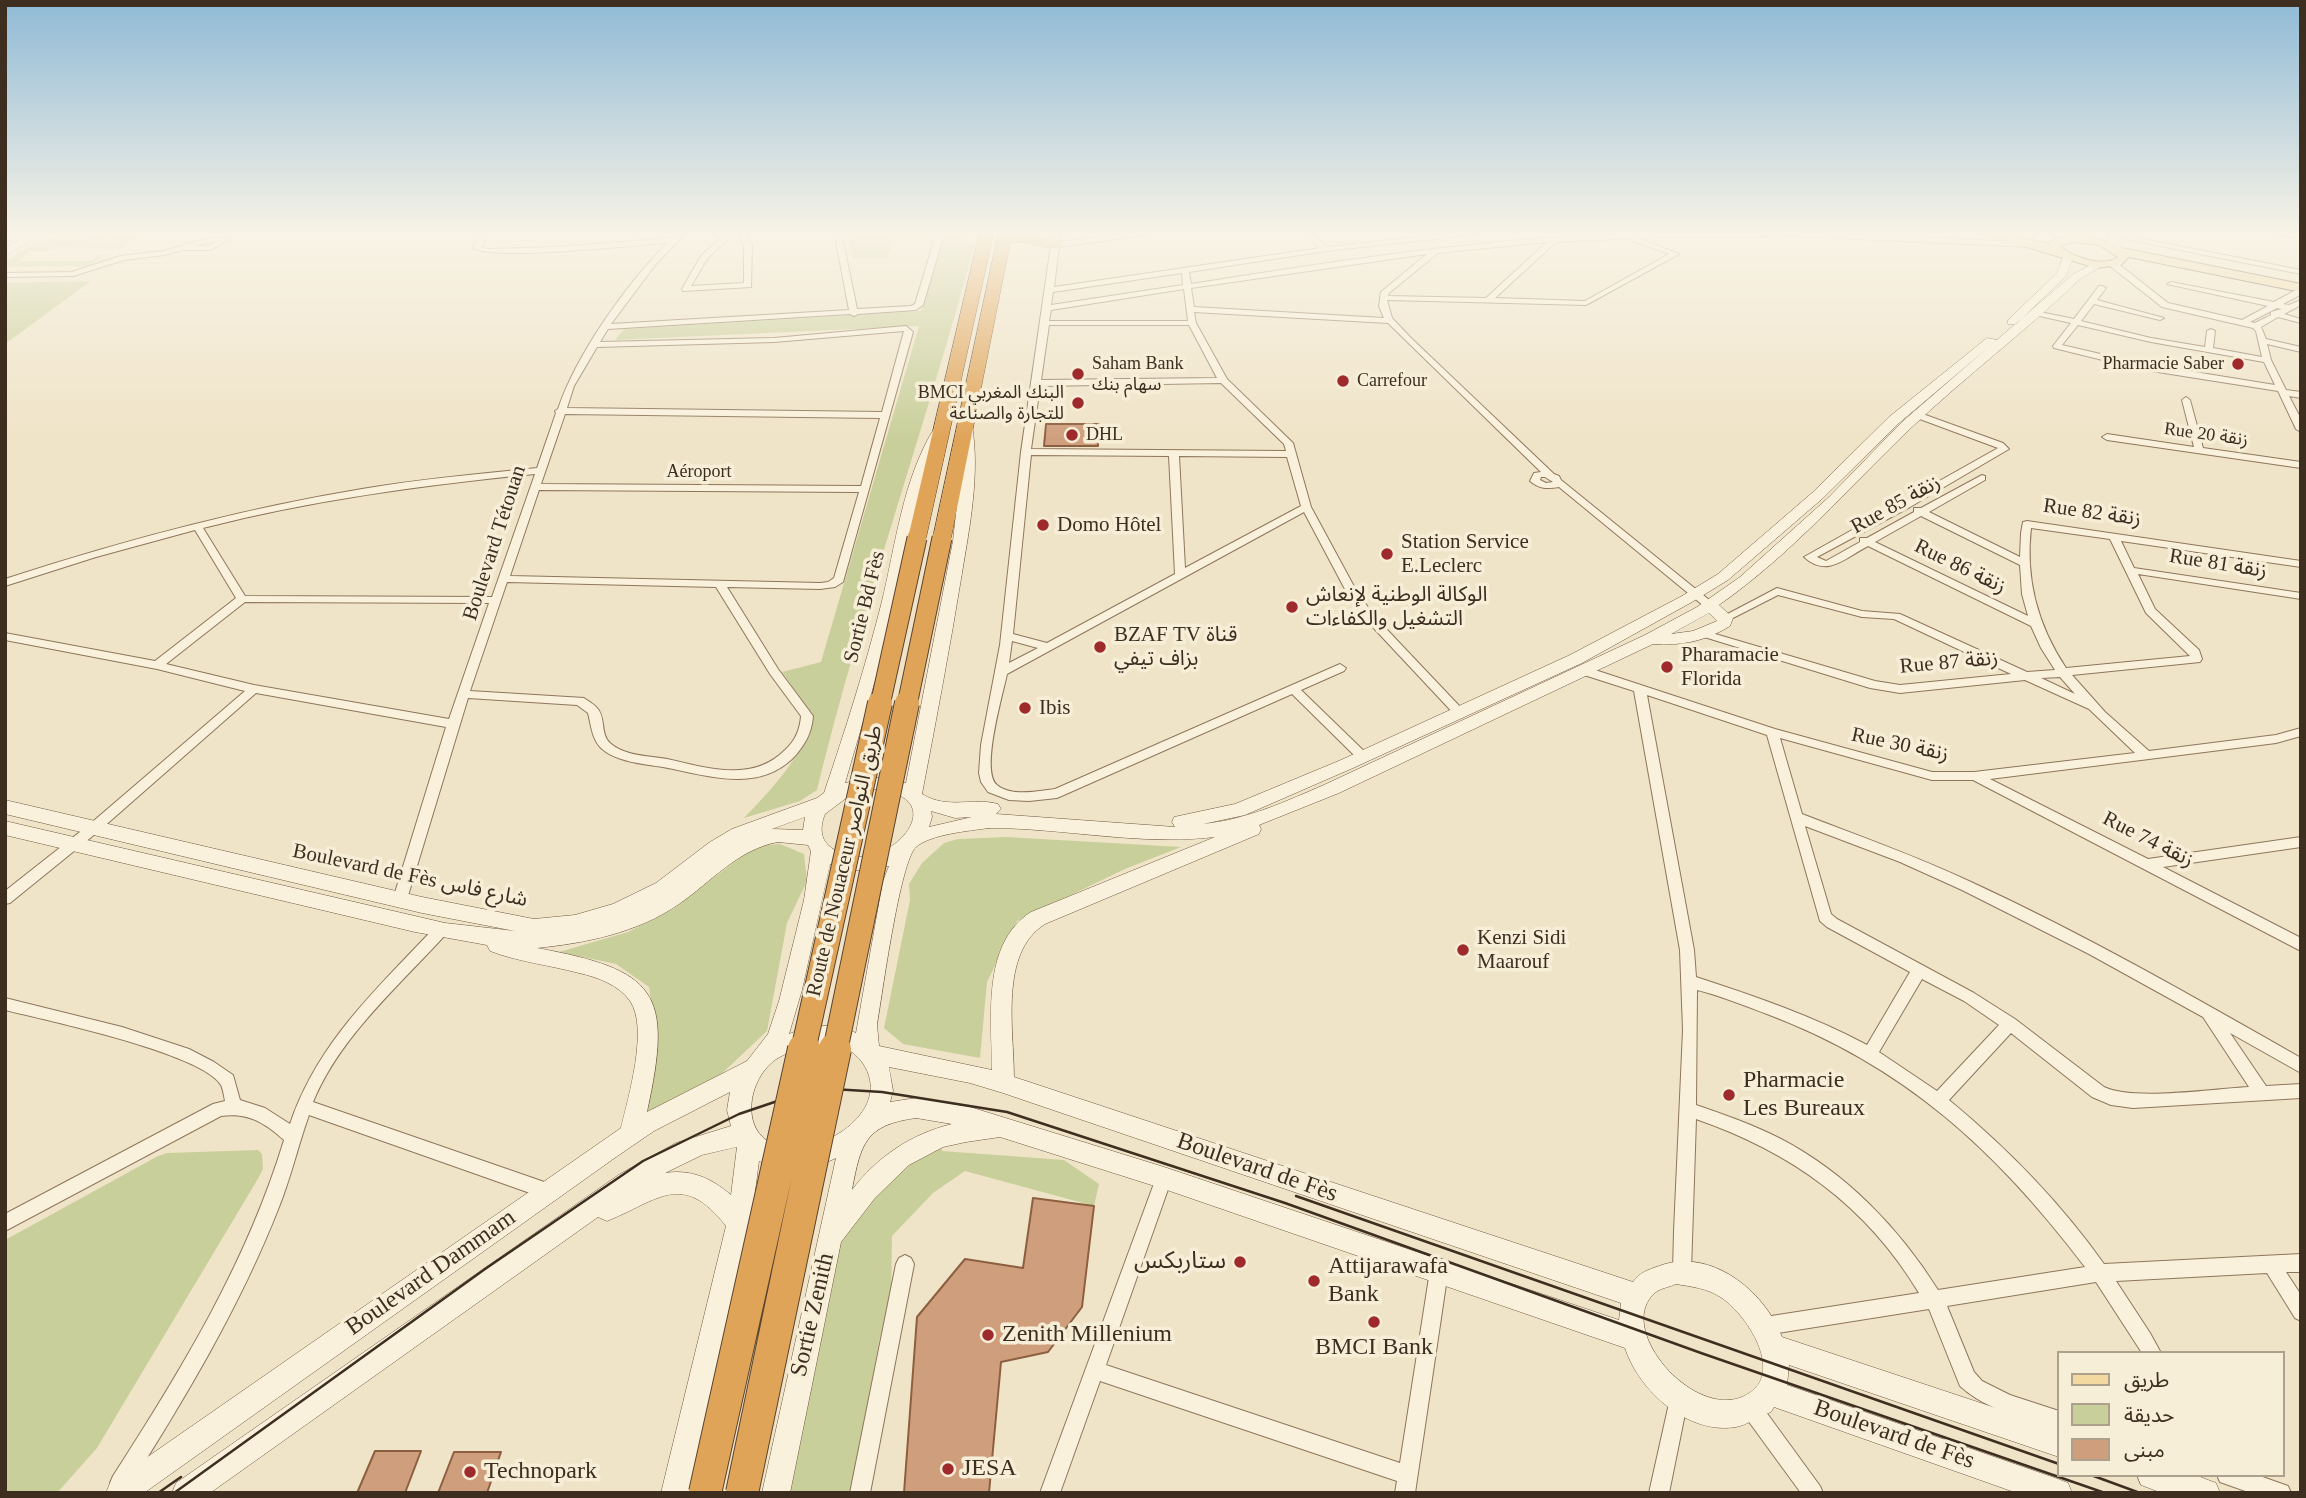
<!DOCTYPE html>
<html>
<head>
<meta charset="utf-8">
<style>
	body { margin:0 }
	#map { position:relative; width:2306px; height:1498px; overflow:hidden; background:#f0e4c8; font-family:"Times New Roman","Noto Sans Arabic",serif }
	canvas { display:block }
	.frame { position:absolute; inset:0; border:7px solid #3d2e20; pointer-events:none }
	.legend { position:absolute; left:2057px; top:1351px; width:228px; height:126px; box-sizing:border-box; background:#f7eed8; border:2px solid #ada18e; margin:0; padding:9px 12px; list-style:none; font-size:21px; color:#3d2e20 }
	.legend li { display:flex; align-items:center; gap:14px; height:35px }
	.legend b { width:35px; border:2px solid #ada18e }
</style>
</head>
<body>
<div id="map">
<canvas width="2306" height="1498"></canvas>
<div class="frame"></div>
<ul class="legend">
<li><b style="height:9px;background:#f3d9a0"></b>طريق</li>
<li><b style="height:19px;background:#c9cf9b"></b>حديقة</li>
<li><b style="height:19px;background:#cf9f7d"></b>مبنى</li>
</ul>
</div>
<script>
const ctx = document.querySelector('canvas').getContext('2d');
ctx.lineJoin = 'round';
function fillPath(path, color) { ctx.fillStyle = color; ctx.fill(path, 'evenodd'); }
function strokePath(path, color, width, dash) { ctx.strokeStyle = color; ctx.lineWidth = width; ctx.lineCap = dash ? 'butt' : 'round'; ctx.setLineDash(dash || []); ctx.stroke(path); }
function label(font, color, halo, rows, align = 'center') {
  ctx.font = font + ' "Times New Roman","Noto Sans Arabic",serif'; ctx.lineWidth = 7; ctx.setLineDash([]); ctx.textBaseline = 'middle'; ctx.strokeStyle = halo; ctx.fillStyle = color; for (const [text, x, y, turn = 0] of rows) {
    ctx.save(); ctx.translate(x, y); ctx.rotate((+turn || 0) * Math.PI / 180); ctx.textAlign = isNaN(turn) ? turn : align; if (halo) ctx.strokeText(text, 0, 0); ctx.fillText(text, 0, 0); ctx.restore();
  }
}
const green = new Path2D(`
	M848 231H932L930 238 894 239 887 258H853Z
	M945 231H964L963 236 975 244C925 427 862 606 817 790L800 801 744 818C772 789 802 757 814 717L782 672 821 662 919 326 615 340 624 329 921 311Z
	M138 237 121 249 55 246 47 251H31L17 261H90L99 255H104L89 266 5 267V261L42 238Z
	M91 281 5 344V283Z
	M1006 837 1181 847 1125 869 1017 921 987 982 980 1058 903 1044 884 1028 910 900 909 884 922 863 944 843 958 839Z
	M780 844 804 854 807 881 787 923 767 1031 715 1080 646 1114 655 1030 649 987 616 964 559 952 628 932 673 909 755 846Z
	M941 1136 942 1151 1064 1160 1099 1184 1094 1206 965 1171 933 1193 892 1236 891 1299 879 1341 854 1493H784L830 1241 885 1171Z
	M258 1150 262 1154 263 1169 259 1177 97 1448 57 1493H5V1240L158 1156 167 1153Z`);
const building = new Path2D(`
	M1046 424H1099L1098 446H1044Z
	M1033 1198 1094 1206 1082 1307 1048 1352 1001 1362 989 1493H904L917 1317 965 1259 1023 1268Z
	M375 1451H421L405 1493H357Z
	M454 1452H501L487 1493H438Z`);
const street = new Path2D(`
	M458 231H490L481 247 487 249 554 247 673 238 681 231H688L656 264 611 324 849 310 834 231H841L857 309 911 306 915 304 937 231H945L923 305 916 310 858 314 854 316 850 314 608 329 600 342 774 338 906 326 913 332 843 582 835 587 820 589 727 587 778 669 813 716C812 733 804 747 792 759 756 793 705 775 663 767 644 764 616 762 601 748 592 739 591 725 588 713L577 705 468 698 407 899 405 903 400 904 395 903 393 899 446 727 256 693 100 830 10 903 5 904V891L90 824 245 691 157 669 5 640V633L155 661 236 598 195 530 96 557 5 586V579C122 541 241 509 362 489 420 479 478 474 537 468L556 413 555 411 558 409C577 353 626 285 667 243 633 245 497 261 473 248L480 233 461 234 459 233ZM904 331 882 412 567 408 574 386 597 347 774 342ZM565 414 880 418 861 486 541 484ZM535 474 492 597 245 596 203 528C313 500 423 485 535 474ZM539 490 859 492 834 578 828 582 820 583 510 576ZM507 582 716 587 770 674 801 716C800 730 795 741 785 750 752 783 708 768 667 759 649 756 624 756 610 743 600 734 606 717 597 708 594 704 588 701 584 698L470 691ZM245 602 489 603 449 719 254 685 166 664Z
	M728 231H736L707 259 691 286 744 283V245L736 231H743L752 245 751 287 683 291 682 289 701 256Z
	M1053 231H1061L1059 242 1147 231H1165L1161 233 1059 247 1054 287 1320 248 1301 231H1308L1328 247 1471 231H1491L1487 233 1326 251 1189 272 1191 284C1330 262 1471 240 1613 234 1752 228 1892 235 2032 243L2036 245 2032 247 1792 236 1638 238 1679 254 1586 305 1387 300 1392 318 1411 338 1554 474 1559 476 1561 480 1713 603 1714 605 1709 608 1705 607 1559 487C1547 489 1539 489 1530 481L1534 473 1541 472 1388 323 1194 312 1196 323 1227 379 1293 443 1311 507 1357 592 1375 617 1466 713 1460 717 1456 716 1367 621 1347 593 1304 512 1007 674C1003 694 980 771 997 785 1011 797 1038 791 1055 789L1340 664 1346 668 1344 671 1301 690 1367 754 1369 757 1367 760H1359L1292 694 1057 798 1029 801 1009 800 988 792 981 782 979 773 981 745 1000 645 1021 452ZM1632 238V241L1669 254 1585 301 1495 298 1556 242ZM1547 242 1486 298 1388 296 1389 293 1438 253ZM1427 254 1381 292 1379 306 1384 318 1194 307 1191 288ZM1182 273 1183 285 1051 305 1053 292ZM1184 289 1188 321H1049L1051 310ZM1049 325H1189L1217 378 1041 380ZM1221 383 1284 444 1286 451 1031 449 1040 386ZM1031 455 1169 456 1175 574 1047 643 1013 634ZM1179 456 1287 457 1301 506 1185 568ZM1541 477H1545L1553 482 1546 483 1540 480ZM1012 641 1038 648 1009 663Z
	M2262 231H2277L2301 235V239Z
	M2112 233 2301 270V274L2110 236V234Z
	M18 235H21V239L5 240V236Z
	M208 238H225L229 240 210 250H183L164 255 124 260 73 276 5 277V273L72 272 120 256 163 251ZM208 242H216L209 246H196Z
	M2110 262H2116L2168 303 2242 320 2268 306 2167 284 2171 282 2274 302 2294 291H2300V295L2283 304 2289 305 2301 300V305L2284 314 2301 319V323L2278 317 2261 327 2266 339 2301 347V352L2267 344 2271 360 2286 390 2301 392V398L2289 396 2301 419V432L2296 429 2278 391 2139 369 2054 348 2053 346 2071 323 2035 315V311L2074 319 2099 286H2102L2106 288 2097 300 2164 318 2160 320 2094 304 2081 321 2151 338 2205 347 2207 331 2211 329 2215 331 2213 348 2262 357 2256 331 2253 328 2162 307 2110 266ZM2277 308 2282 309 2271 312V315L2255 323 2250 322ZM2078 325 2151 342 2264 362 2275 385 2139 363 2062 345Z
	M2186 397 2190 400 2203 448 2301 462V468L2107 440 2102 437 2107 434 2194 447 2182 400Z
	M1920 413 2003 443 2009 449 1910 507 1817 557 1826 561 1860 542V538H1867L1914 512V508H1921L1982 475 1985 476V480L1929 512 2020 557 2021 533 2023 522 2027 521 2301 561V567L2121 541 2134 568 2301 593V599L2138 574 2155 609 2199 650 2202 659 2200 662 2072 675 2105 712 2149 751 2276 735 2301 728V736L2276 743 1990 779 2148 859 2301 837V847L2163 867 2301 938V951L1973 780H1932L1780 738 1802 814C1859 836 1916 856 1971 882 2084 934 2192 996 2301 1058V1073L2230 1033 2266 1086 2301 1084V1098L2133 1108 2111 1105 2092 1097 2011 1033 1949 1100C2007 1148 2060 1202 2104 1264L2301 1254V1272H2286L2301 1295V1321L2295 1318 2267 1273 2116 1281 2150 1333 2161 1353H2142L2096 1282 1947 1306 1974 1372 1982 1381 2010 1395 2059 1411V1430C2025 1418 1987 1411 1960 1386L1929 1309 1765 1335 1759 1332 1756 1326 1759 1320 1765 1317 1919 1293C1866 1205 1791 1152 1696 1119L1691 1271 1688 1277 1682 1280 1676 1277 1673 1271 1674 1231 1683 1030 1680 950 1634 691 1581 674 1579 671 1581 668H1589L1775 729 1932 772H1974L2135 753 2089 709 2025 680 1900 693 1870 688 1701 636 1699 634 1705 631 1875 681 1900 685 2011 674 1894 619 1862 617 1778 595 1729 620H1721L1720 618 1777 588 1862 611 1900 614 2027 672 2055 670 2041 648 2031 626 1868 546C1845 558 1827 578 1804 557L1998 448 1917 418V414ZM1921 516 2020 565 2022 594 2028 616 1875 542ZM2031 528 2110 539 2146 613 2190 656 2066 668C2038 626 2025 579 2031 528ZM2060 677 2075 694 2041 678ZM1647 695 1767 735 1820 921 1827 927 1910 972 1867 1045C1813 1016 1754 996 1696 977L1694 950ZM1805 826 1900 862 1962 890 2089 954 2203 1017 2249 1087C2213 1089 2133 1101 2104 1087L2015 1019 1974 993 1837 919 1831 914ZM1922 979 1964 1001 1999 1025 1937 1091 1879 1052ZM1697 990C1719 995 1745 1006 1767 1014 1905 1066 1997 1151 2085 1267L1938 1290C1899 1228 1846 1173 1781 1139 1754 1125 1725 1115 1696 1105Z
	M442 923 447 925 449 929 447 933C400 985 340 1036 313 1102L553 1185 555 1191 553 1197 547 1199 309 1115C298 1146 291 1177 279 1207 240 1307 184 1400 127 1490L120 1493 113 1490 110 1483 113 1476C182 1369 247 1262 284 1140 265 1123 248 1112 221 1116L5 1231V1214L213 1104 225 1101C224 1096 223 1089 221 1085 202 1053 45 1020 5 1010V998L122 1027 189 1049 214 1062 233 1075 240 1100 265 1108 290 1124C318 1041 378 988 437 925Z
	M1164 1170 1170 1172 1172 1178 1106 1365 1400 1463 1430 1271 1433 1265 1439 1262 1445 1265 1448 1271 1415 1493H1395L1397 1481 1100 1381 1060 1493H1040L1156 1178 1158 1172Z
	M905 1255 911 1258 914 1264 870 1493H850L896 1264 899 1258Z
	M1679 1390 1686 1392 1688 1399 1669 1493H1649L1670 1399 1672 1392Z
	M1751 1399 1758 1401 1820 1486 1823 1493H1801L1744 1415 1742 1408 1744 1401Z
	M2217 1475H2257L2288 1486 2291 1493H2251L2220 1482Z`);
const secondary = new Path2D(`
	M34 231H46L5 256V248Z
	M2092 231H2106L2083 241 2074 239Z
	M2110 231H2120L2117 241 2122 249 2121 251H2113L2107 241Z
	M2064 255 2073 257 2066 276 2016 324H2008V320L2057 273Z
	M2096 262 2105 264 2080 279C2026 331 1966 376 1911 428 1847 489 1793 553 1719 605L1733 618 1730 626C1706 641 1681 646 1653 644L1339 793 1259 825 1261 829 1259 834 1045 924C999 953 1014 1029 1014 1077L1633 1282C1640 1272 1648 1270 1659 1266 1710 1247 1764 1290 1782 1337L2059 1429V1457L1789 1365 1787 1385 2058 1479 2068 1483 2072 1493H2017L1774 1407 1771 1412C1760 1416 1747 1425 1736 1427 1688 1435 1639 1391 1625 1348L1164 1189 1000 1137 966 1142 943 1147 909 1165 875 1198 841 1242 790 1493H762L836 1158C809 1171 787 1173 759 1161L751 1223 689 1493H661L726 1226C682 1170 659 1200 607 1221L598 1217 210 1493H172L176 1483 620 1174 676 1143 731 1126 727 1110 730 1092 654 1131 616 1157 144 1493H106L110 1483 621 1128C628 1098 649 1028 630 1001 619 985 597 977 579 973 549 965 519 962 490 951L487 945 415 932 5 835V821L445 923 515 931 422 913 5 814V800L422 897 534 919 575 915 613 904 656 883 710 842 732 829 817 798 824 793C845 731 865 668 881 605 896 545 902 480 935 427L940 426 946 430 923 485 888 636 845 783 874 777 906 783 953 541 963 448 960 425 966 421 972 425C980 474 970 525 962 573 950 647 936 721 922 794 948 810 973 797 998 804L1001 809 996 814 1175 827 1172 822 1174 817 1235 804 1341 760 1570 655 1682 596 1718 574 1812 493 1889 417 1987 338 1997 340 1899 423 1822 499 1728 580 1692 602 1582 663 1353 768 1245 815 1203 824C1246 820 1287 801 1326 784L1645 635 1697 607 1740 577 1829 497 1902 422 2072 275ZM1709 613 1717 621 1693 631 1671 634ZM874 789C881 791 889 792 896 794 948 813 871 885 828 845 819 836 821 824 825 814L849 796ZM931 811 955 818 972 817 929 827 932 817ZM805 817 803 830 772 829ZM989 828C1065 828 1139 846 1215 837L1031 912C981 944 992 1019 992 1070L879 1046 877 1025C882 996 900 861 916 847 931 834 969 831 989 828ZM778 842 808 845 811 851 804 900 779 1001 768 1034 747 1061 647 1112C674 991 656 970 537 948 586 943 637 933 679 904 711 882 738 849 778 842ZM830 864 861 871 889 866 883 881 856 1033C834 1022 811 1025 789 1034L802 990ZM810 1045C818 1045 828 1044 836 1045 847 1047 856 1054 862 1062 895 1108 826 1154 784 1147 739 1140 745 1082 775 1060 784 1053 799 1050 810 1045ZM889 1067 970 1083 1003 1093 1621 1303 1619 1320 1164 1167 970 1107 916 1098 890 1102 893 1091ZM916 1118 952 1124C911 1134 877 1157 852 1190 861 1143 865 1125 916 1118ZM737 1147 731 1195C711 1178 691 1169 665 1173L702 1155ZM1676 1284C1693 1287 1707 1288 1722 1298 1749 1317 1788 1378 1742 1397 1691 1418 1613 1326 1656 1292 1661 1288 1670 1287 1676 1284Z
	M2137 1475H2195L2216 1483 2220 1493H2162L2141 1485Z`);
const primary = new Path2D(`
	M1974 231H1995L2049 244 2054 239 2066 236 2094 237 2122 248 2301 284V292L2129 257 2121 265 2096 268ZM2075 242 2099 245 2118 257C2103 268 2072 257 2060 246Z`);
const highway = new Path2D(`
	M980 231H994L926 538 917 544 908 538Z
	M999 231H1012V235L1023 234 1061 242 1063 245 1056 249 1023 242 1010 243 951 538 942 544 933 538Z`);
const tram = new Path2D(`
	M1296 1196 2059 1464
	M2091 1475 2140 1493
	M158 1493 181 1477
	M174 1493 485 1269 643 1161 739 1114 816 1088 882 1092 1007 1112 1285 1203 1701 1353 2105 1493`);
const highwayBridgeFar2 = new Path2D(`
	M880 705 917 538
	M907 705 942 538`);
const highwayBridgeFar1 = new Path2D(`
	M803 1051 880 703
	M835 1051 907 703`);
const highwayBridge = new Path2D(`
	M705 1493 804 1049
	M742 1493 835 1049`);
const markers = [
	[2238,364,7,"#9e2a2b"],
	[1078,374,7,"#9e2a2b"],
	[1343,381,7,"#9e2a2b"],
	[1078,403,7,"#9e2a2b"],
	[1072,435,7,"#9e2a2b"],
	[1043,525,7,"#9e2a2b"],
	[1387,554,7,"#9e2a2b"],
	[1292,607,7,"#9e2a2b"],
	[1100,647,7,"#9e2a2b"],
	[1667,667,7,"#9e2a2b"],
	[1025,708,7,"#9e2a2b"],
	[1463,950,7,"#9e2a2b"],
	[1729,1095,7,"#9e2a2b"],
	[1240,1262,7,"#9e2a2b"],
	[1314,1281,7,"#9e2a2b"],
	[1374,1322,7,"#9e2a2b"],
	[988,1335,7,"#9e2a2b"],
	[948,1469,7,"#9e2a2b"],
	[470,1472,7,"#9e2a2b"]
];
const farPoinames = [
	["Saham Bank",1092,364],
	["سهام بنك",1092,385],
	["Pharmacie Saber",2224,364,"right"],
	["Carrefour",1357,381],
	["BMCI البنك المغربي",1064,393,"right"],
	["للتجارة والصناعة",1064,414,"right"],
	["DHL",1086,435]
];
const farStreetnames = [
	["Rue 20 زنقة",2206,435,8],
	["Aéroport",699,472]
];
const streetNames = [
	["Rue 85 زنقة",1896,505,-29],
	["Rue 82 زنقة",2092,513,8],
	["Boulevard Tétouan",495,543,-72],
	["Rue 81 زنقة",2218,564,9],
	["Rue 86 زنقة",1960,567,26],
	["Sortie Bd Fès",865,607,-76],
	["Rue 87 زنقة",1949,663,-5],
	["Rue 30 زنقة",1900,745,12],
	["Rue 74 زنقة",2148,840,27],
	["Route de Nouaceur طريق النواصر",845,861,-77],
	["Boulevard de Fès شارع فاس",410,876,12]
];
const poiNames = [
	["Domo Hôtel",1057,525],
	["Station Service",1401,542],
	["E.Leclerc",1401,566],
	["الوكالة الوطنية لإنعاش",1306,595],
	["التشغيل والكفاءات",1306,619],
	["BZAF TV قناة",1114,635],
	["بزاف تيفي",1114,659],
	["Pharamacie",1681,655],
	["Florida",1681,679],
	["Ibis",1039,708],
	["Kenzi Sidi",1477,938],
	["Maarouf",1477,962]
];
const nearPoinames = [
	["Pharmacie",1743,1081],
	["Les Bureaux",1743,1109],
	["ستاربكس",1226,1262,"right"],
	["Attijarawafa",1328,1267],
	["Bank",1328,1295],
	["Zenith Millenium",1002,1335],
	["BMCI Bank",1374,1348,"center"],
	["JESA",962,1469],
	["Technopark",484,1472]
];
const nearStreetnames = [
	["Boulevard de Fès",1257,1168,19],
	["Boulevard Dammam",431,1273,-35],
	["Sortie Zenith",813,1315,-77],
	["Boulevard de Fès",1894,1435,19]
];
fillPath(green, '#c9cf9b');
fillPath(building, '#cf9f7d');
strokePath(building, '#8d5f41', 2);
strokePath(street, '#8d765c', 2);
strokePath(secondary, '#6f573f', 1);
strokePath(primary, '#5b4430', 2);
strokePath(highway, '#5b4430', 1);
fillPath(street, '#faf1dc');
fillPath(secondary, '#faf1dc');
fillPath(primary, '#f3d9a0');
fillPath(highway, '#e0a458');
strokePath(tram, '#3d2e20', 2.5);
strokePath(highwayBridgeFar2, '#5b4430', 21, []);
strokePath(highwayBridgeFar1, '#5b4430', 26, []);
strokePath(highwayBridge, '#5b4430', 34, []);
strokePath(highwayBridgeFar2, '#e0a458', 19);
strokePath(highwayBridgeFar1, '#e0a458', 24);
strokePath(highwayBridge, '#e0a458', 32);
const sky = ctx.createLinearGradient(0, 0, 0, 440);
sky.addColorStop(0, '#8fbad6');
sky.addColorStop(0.53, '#f8f3e6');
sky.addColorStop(1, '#f8f3e600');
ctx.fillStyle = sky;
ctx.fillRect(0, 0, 2306, 440);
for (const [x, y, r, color] of markers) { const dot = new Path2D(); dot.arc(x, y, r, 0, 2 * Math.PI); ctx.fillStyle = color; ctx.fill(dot); strokePath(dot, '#f7eed8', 2.5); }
label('18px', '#3d2e20', '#f7eed8', farPoinames, 'left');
label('18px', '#3d2e20', '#f7eed8', farStreetnames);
label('21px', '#3d2e20', '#f7eed8', streetNames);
label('21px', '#3d2e20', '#f7eed8', poiNames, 'left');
label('24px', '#3d2e20', '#f7eed8', nearPoinames, 'left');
label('24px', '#3d2e20', '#f7eed8', nearStreetnames);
</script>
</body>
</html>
